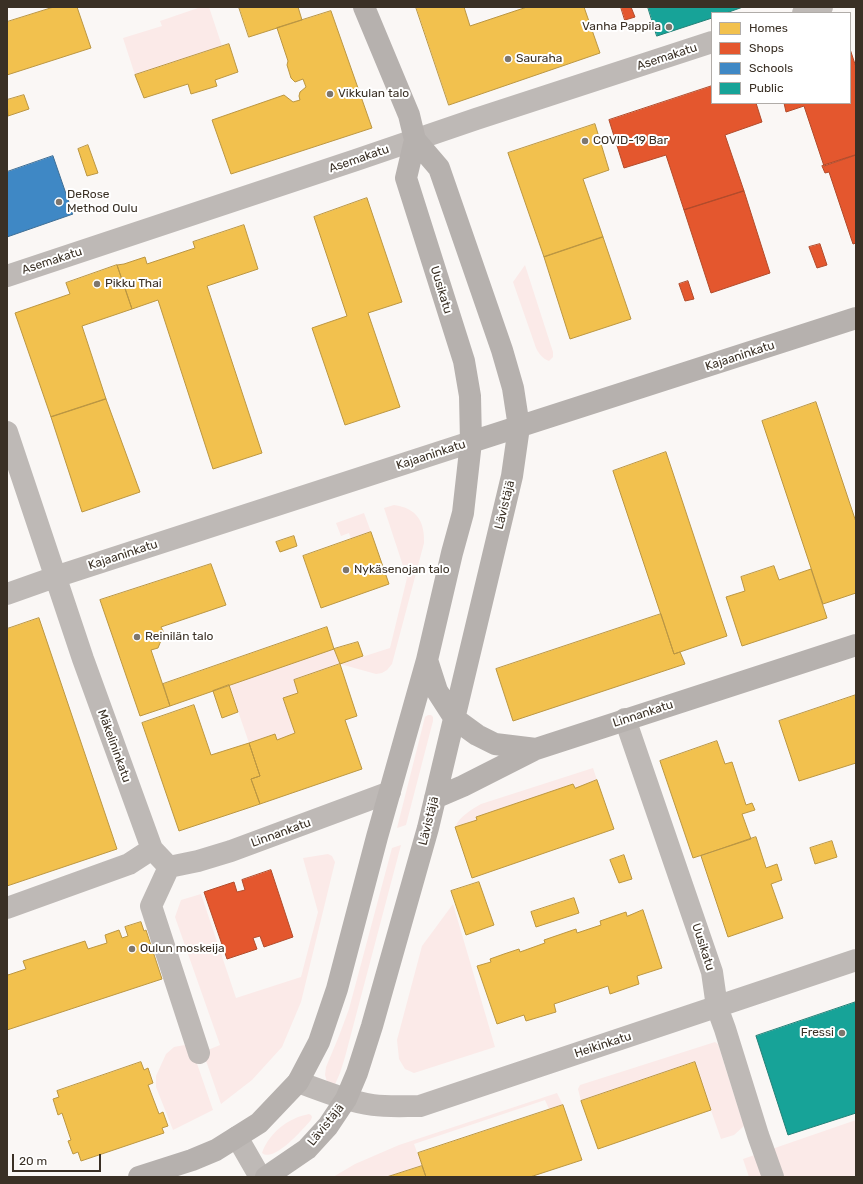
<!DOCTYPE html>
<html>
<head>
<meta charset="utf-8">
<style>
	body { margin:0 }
	#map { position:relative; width:863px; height:1184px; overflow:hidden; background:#faf7f5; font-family:Rubik,sans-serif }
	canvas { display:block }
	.frame { position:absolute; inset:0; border:8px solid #3a3025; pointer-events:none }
	.legend { position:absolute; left:711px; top:12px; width:140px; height:92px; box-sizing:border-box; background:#fff; border:1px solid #b0aca8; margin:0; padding:5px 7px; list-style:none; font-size:12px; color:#3a3025 }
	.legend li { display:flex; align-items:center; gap:8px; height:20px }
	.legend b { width:20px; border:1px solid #b0aca8 }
	.scale { position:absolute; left:12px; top:1154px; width:89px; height:18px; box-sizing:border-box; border:2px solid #3a3025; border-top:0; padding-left:5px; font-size:12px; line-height:14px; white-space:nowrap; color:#3a3025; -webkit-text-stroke:3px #fff; paint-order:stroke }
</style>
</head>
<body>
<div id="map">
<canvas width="863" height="1184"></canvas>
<div class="frame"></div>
<ul class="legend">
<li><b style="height:11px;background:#f2c14e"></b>Homes</li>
<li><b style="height:11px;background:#e4572e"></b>Shops</li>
<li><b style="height:11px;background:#3f88c5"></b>Schools</li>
<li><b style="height:11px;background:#17a398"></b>Public</li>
</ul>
<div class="scale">20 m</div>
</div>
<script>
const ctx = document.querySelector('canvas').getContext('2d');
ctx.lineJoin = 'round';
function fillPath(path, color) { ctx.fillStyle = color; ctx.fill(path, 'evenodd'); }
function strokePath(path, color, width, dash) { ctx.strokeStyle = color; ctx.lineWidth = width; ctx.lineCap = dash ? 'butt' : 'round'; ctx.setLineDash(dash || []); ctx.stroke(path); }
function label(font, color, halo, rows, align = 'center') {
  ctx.font = font + ' Rubik,sans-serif'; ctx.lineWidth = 4; ctx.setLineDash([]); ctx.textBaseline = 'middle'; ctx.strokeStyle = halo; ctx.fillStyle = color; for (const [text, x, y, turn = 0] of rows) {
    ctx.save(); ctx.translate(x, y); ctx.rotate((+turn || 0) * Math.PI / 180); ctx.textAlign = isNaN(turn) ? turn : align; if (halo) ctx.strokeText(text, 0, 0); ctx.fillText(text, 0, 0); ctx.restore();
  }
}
const green = new Path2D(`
	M201 7H209L222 46 135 75 123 38 162 26 160 21Z
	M525 265 553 352V357L549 361C543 359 539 354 536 348L513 282Z
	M394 505C417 508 425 522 424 543L392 664 387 670 382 673 376 674 340 664 294 680 298 693 283 698 295 733 277 740 274 734 249 743 229 685 334 649 340 664 390 648 407 578 384 508Z
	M364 513 371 532 351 539 349 533 341 536 336 523Z
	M428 715H431L433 717V721L406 825 397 828 425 717Z
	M593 768 597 780 575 788 573 784 476 817 477 820 455 827C460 816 471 810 481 804Z
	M401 845 345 1057 340 1073 333 1089 327 1082 325 1075 326 1067 339 1036 349 1009 392 848Z
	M328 854 332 856 335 862 301 1002 282 1047 252 1080 221 1104 203 1052 220 1045 175 917 181 900 201 894 236 998 301 977 318 912 303 858Z
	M453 904 495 1047 414 1073 405 1069 399 1059 397 1040 422 946Z
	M715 1042 718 1044 744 1126 734 1135 721 1139 694 1062 581 1101 578 1089 580 1085Z
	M185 1045 193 1052 213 1110 173 1130 156 1087V1076L166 1054 174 1047Z
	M557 1093 563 1105 549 1109 545 1100 414 1144 422 1166 387 1177H333L355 1164 399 1145Z
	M309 1114 311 1115 312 1117 311 1120C303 1129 274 1163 262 1153 269 1133 288 1118 309 1114Z
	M856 1120V1175L849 1177H749L743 1159Z`);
const homes = new Path2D(`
	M54 7H77L91 48 7 75V22Z
	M239 7H298L302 20 249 37Z
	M416 7H464L470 26 527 7H584L600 53 449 105Z
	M331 11 372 128 231 174 212 120 284 95 293 102 300 100 299 96 300 92 306 87 303 79 295 82 291 78 287 65 288 61 277 28Z
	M229 44 238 72 215 80 217 86 191 94 188 84 144 98 135 75Z
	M24 95 29 109 8 116 7 100Z
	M595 124 609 170 583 179 603 237 544 257 508 153Z
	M88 145 98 173 87 176 78 149Z
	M367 198 402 302 368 313 400 407 345 425 312 328 347 316 314 217Z
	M244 225 258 269 207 286 262 453 213 469 158 300 132 309 117 265 124 264 145 257 147 264 195 248 193 242Z
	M603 237 631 319 570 339 544 257Z
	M117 265 132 309 82 326 106 399 51 417 15 313 70 294 66 283Z
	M106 399 140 492 82 512 51 417Z
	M816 402 856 522V593L823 604 762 421Z
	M666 452 727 636 674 654 613 471Z
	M371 532 389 584 321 608 303 556Z
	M294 536 297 546 280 552 276 542Z
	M211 564 226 605 161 627 164 633 158 648 151 650 170 706 140 716 100 600Z
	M774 566 779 580 811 569 827 618 742 646 726 597 745 591 741 577Z
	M661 614 674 654 680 652 685 664 513 721 496 669Z
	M39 618 117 849 7 886V629Z
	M327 627 334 649 170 706 163 684Z
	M358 642 363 656 340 664 334 649Z
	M340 664 357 716 345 720 362 769 260 804 251 779 260 776 249 743 275 734 277 740 295 733 283 698 298 693 294 680Z
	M229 685 238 712 222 718 213 691Z
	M856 695V763L799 781 779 721Z
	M194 705 211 755 249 743 260 776 251 779 260 804 179 831 142 723Z
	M717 741 725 764 732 762 746 805 752 803 755 810 742 814 751 839 693 858 660 761Z
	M597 780 614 829 472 878 455 827 477 820 476 817 573 784 575 788Z
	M756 837 766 868 777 864 782 880 771 884 783 918 728 937 701 856Z
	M832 841 837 857 815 864 810 848Z
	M624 855 632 879 619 883 610 860Z
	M479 882 494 925 466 935 451 891Z
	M574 898 579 913 536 927 531 912Z
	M643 910 662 968 637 976 639 984 610 994 608 986 554 1004 556 1012 526 1021 524 1015 497 1024 477 966 491 962 490 959 504 954 519 949 520 952 545 943 544 940 576 929 577 933 601 925 600 921 626 912 627 916Z
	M141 922 144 931 146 930 162 979 7 1030V972L8 975 26 969 23 961 85 941 88 949 107 943 105 935 119 930 122 938 128 936 125 927Z
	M141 1062 144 1070 148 1068 153 1083 148 1085 159 1114 163 1112 168 1126 162 1128 164 1133 81 1161 78 1152 73 1154 68 1141 71 1140 62 1113 58 1115 53 1099 59 1097 57 1091Z
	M695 1062 711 1110 598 1149 581 1101Z
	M563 1105 582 1160 530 1177H426L418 1153Z
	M422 1166 426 1177H387Z`);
const shops = new Path2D(`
	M621 7H631L635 17 625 20Z
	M850 49 856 67V155L824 166 804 106 786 112 784 103H850Z
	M712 86V103H756L762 122 725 135 744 191 684 210 666 155 624 168 609 120Z
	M856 155V243L853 244 829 172 825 173 822 166Z
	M744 191 770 273 711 293 684 210Z
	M820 244 827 265 817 268 809 247Z
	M688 281 694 299 685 301 679 284Z
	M271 870 293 937 264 947 260 936 253 938 257 949 227 959 204 892 234 882 237 892 245 890 242 880Z`);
const schools = new Path2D(`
	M53 156 73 214 7 237V172Z`);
const public = new Path2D(`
	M648 7H743L726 13H712V18L657 36Z
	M856 1002V1113L788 1135 756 1036Z`);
const minor = new Path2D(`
	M803 13 822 7
	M7 276 356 160 476 119 712 42
	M7 432 83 659 152 849 169 867
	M7 594 55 577 471 442
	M625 719 712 972 717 1007 725 1029 758 1135 773 1177
	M169 867 198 861 231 851 390 792
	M169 867 151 906 199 1053
	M7 908 129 864 152 849
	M298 1082C323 1091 347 1101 373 1105 388 1107 404 1106 420 1106L856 960
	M237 1137 260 1177`);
const major = new Path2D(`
	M471 442 856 318
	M427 660 437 691 455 719 477 735 495 744 536 749
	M435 798 463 786 536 749 856 645
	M139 1177 192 1160 216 1150 259 1123 298 1082 319 1042 337 989 377 837 427 660 452 553 463 513 471 442 470 396 464 361 406 178 415 140 409 115 364 7
	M266 1177 307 1149 328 1126 346 1099 357 1073 372 1026 428 828 512 476 519 427 513 388 502 350 439 168 415 140`);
const markers = [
	[669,27,4,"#7d766e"],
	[508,59,4,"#7d766e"],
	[330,94,4,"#7d766e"],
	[585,141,4,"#7d766e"],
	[59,202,4,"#7d766e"],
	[97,284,4,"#7d766e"],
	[346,570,4,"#7d766e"],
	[137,637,4,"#7d766e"],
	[132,949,4,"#7d766e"],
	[842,1033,4,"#7d766e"]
];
const poiNames = [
	["Vanha Pappila",661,27,"right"],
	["Sauraha",516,59],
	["Vikkulan talo",338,94],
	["COVID-19 Bar",593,141],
	["DeRose",67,195],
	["Method Oulu",67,209],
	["Pikku Thai",105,284],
	["Nykäsenojan talo",354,570],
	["Reinilän talo",145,637],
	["Oulun moskeija",140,949],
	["Fressi",834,1033,"right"]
];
const streetNames = [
	["Asemakatu",667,57,-18],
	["Asemakatu",359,159,-19],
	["Asemakatu",52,261,-18],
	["Uusikatu",441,290,73],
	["Kajaaninkatu",740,356,-18],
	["Kajaaninkatu",431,455,-18],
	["Lävistäjä",505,505,-76],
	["Kajaaninkatu",123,555,-18],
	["Linnankatu",643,714,-18],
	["Mäkelininkatu",114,746,70],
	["Lävistäjä",429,821,-76],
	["Linnankatu",281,833,-20],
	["Uusikatu",703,947,72],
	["Heikinkatu",603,1045,-18],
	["Lävistäjä",326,1125,-51]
];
fillPath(green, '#fbeae8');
fillPath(homes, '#f2c14e');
strokePath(homes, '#bb9642', 1);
fillPath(shops, '#e4572e');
strokePath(shops, '#b14b2b', 1);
fillPath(schools, '#3f88c5');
strokePath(schools, '#3e6e95', 1);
fillPath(public, '#17a398');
strokePath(public, '#228076', 1);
strokePath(minor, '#beb9b6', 22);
strokePath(major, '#b6b1ae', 22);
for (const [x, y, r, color] of markers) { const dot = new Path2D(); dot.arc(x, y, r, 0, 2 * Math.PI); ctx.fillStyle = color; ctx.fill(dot); strokePath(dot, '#fff', 1.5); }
label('12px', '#3a3025', '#fff', poiNames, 'left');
label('12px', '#3a3025', '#fff', streetNames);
</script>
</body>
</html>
